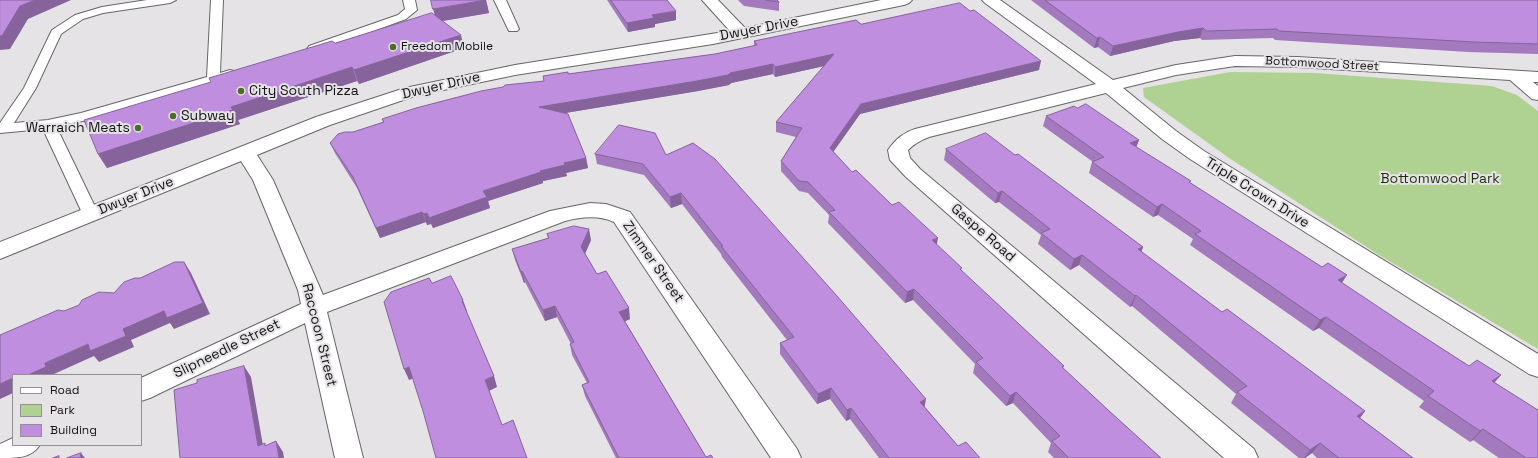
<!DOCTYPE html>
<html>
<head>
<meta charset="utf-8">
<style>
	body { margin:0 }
	#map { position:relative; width:1538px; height:458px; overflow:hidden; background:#e6e3e7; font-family:"Space Grotesk",sans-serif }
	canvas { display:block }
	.legend { position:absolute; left:12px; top:374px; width:130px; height:72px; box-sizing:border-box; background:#e6e3e7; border:1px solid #929093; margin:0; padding:5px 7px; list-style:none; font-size:12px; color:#141315 }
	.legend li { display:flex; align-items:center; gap:8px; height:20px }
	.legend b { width:20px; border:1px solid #929093 }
</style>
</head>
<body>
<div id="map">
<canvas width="1538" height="458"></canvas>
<ul class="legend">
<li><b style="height:5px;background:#fff"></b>Road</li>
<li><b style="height:11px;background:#afd192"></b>Park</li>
<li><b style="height:11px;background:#bf8ede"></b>Building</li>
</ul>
</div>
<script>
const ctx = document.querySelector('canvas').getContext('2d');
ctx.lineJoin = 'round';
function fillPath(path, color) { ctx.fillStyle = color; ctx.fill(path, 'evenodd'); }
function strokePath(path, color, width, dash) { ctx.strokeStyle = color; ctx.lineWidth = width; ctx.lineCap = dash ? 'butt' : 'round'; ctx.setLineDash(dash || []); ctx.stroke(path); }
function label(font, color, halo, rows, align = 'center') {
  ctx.font = font + ' "Space Grotesk",sans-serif'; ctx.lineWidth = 4; ctx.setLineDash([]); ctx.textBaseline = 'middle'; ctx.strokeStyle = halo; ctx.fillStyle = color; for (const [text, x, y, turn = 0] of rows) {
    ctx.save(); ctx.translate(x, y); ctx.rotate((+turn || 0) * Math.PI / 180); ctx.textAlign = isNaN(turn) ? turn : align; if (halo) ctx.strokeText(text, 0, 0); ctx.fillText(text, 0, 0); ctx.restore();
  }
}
const green = new Path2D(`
	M1230 72 1315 73 1492 86 1517 95 1538 111V349L1379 255 1229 158 1144 97 1143 88Z`);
const lane = new Path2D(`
	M147 0H176L170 3 103 13 83 19 61 34 36 88 14 123 48 120 81 113 207 77 211 0H223L220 73 230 70 234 71 236 74 234 77 88 120 56 126 99 215 97 219 91 220 85 219 43 129 0 133V123L24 88 52 30 75 15 102 7Z
	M403 0H415L417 10 406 19 317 52H309L307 49 309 46 398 15 405 9Z
	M494 0H506L519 29 517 31H509Z`);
const street = new Path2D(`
	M702 0H718L745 28 881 0H912L909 3 904 5 713 44 515 75 415 96 330 125 257 155 273 180 323 295 550 211 590 203 606 204 630 212 797 449 801 458H771L614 222C598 215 582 217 565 221L327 312 363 458H335L305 323 150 398 141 401V378L301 304 298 290 253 180 241 161 0 259V242L316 117 405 88 515 65 730 31Z
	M982 0H1000L1113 80 1176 65 1235 56 1297 57 1538 72V82H1533L1538 86V100L1532 99 1510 80 1297 67 1235 66 1176 75 1123 88 1176 131 1204 151 1538 354V377L1529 374 1190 159 1162 139 1106 93 929 137C921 140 914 144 908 150L910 158 920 169 1254 449 1258 458H1224L906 177 890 160 888 150C896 139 903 133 915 129L1096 84 985 3Z
	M13 438V445H40C31 458 18 458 0 458V444Z`);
const wall = new Path2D(`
	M486 0 489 13 442 21 464 48 359 84 357 81 238 120 240 124 107 168 98 154 335 43Z
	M607 0H667L676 20 655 24V27L628 32Z
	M738 0H777L779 2V11L744 6Z
	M1031 0H1538V54L1468 52 1275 40 1273 38 1202 40 1200 38 1174 41 1110 56 1098 47 1094 48Z
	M861 24 1039 70 860 114 833 152 852 172 892 205 937 245 961 271 1064 366 1063 368 1107 409 1161 458H1054L1048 452 1051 443 1013 403 1006 406 973 373 975 364 947 335 913 300 905 303 828 223 829 215 808 193 799 191 781 171V161L796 137 776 132V122L824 66 775 77 773 74 731 83 729 85 698 91 565 113 586 158 588 168 566 173 567 176 543 181V183L488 201 490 208 433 228 431 224 427 225 426 222 380 238 357 188 335 153 330 143 353 132 383 122 382 119 544 81 568 74 715 54 754 46V41Z
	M1046 116 1139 140 1136 147 1190 183 1407 326 1469 366 1501 375 1494 383 1538 458H1499L1473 440 1470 442 1419 407 1424 401 1319 328 1313 331 1190 245 1193 239 1158 215 1153 217 1089 173 1092 162H1093L1043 126Z
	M946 149 1015 155 1143 247 1141 252 1222 312 1365 411 1360 418 1413 458H1317L1312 453 1305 458H1299L1231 403 1236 394 1132 306 1130 307 1079 265 1070 270 1038 244 1041 235 999 202 995 203 944 160Z
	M595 154 666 155 925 407 958 446 980 458H879L850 419 846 421 830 399 817 404 780 354V343L787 340 722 257 721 254 682 204 671 208 644 175 597 164Z
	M547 234 591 240 585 254 597 274 630 319 625 321 706 457 713 458H616L585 396 582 385 587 383 572 355 570 344H571L557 317 545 321 525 282 524 283 515 260 512 249 548 238Z`);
const shadedWall = new Path2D(`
	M35 0H71L28 19 10 49 0 50V36L20 6Z
	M486 0 489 13 437 22 433 9Z
	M676 11V20L655 24V27L628 32 627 23 652 15Z
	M1203 28 1200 38 1174 41 1110 56 1113 46 1178 32Z
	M461 35 464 48 359 84 354 70Z
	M1100 37 1098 47 1094 48 1097 38Z
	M834 54 833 64 775 77V67Z
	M1041 61 1039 70 860 114 829 158 830 148 861 104Z
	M773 64V74L731 83 729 85 698 91 541 117 539 107 730 73Z
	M352 67 357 81 238 120 240 124 107 168 98 154 231 107Z
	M1139 140 1135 150 1130 143Z
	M586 158 588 168 566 173 567 176 543 181V183L488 201 490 208 433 228 429 218 483 191 564 163Z
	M1002 191 999 202 995 203 998 193Z
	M681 193 682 204 671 208 670 197Z
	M1162 204 1158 215 1153 217 1157 207Z
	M422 212 426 222 380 238 376 228Z
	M427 213 431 224 427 225 424 214Z
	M589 229 591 240 583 258 581 247Z
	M938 238 936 249 932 240Z
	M1143 247 1139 258 1138 249Z
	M1082 255 1079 265 1070 270 1074 259Z
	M184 262 191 273 210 314 174 329 170 323 131 340 134 347 99 362 94 356 54 374 55 375H28L45 363 123 329Z
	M522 271 525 282 524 283 521 272Z
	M1347 275 1340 286 1338 280Z
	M914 289 913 300 905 303 907 292Z
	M1136 295 1132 306 1130 307 1135 296Z
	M463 300 467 311 466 312 462 301Z
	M555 306 557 317 545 321 543 310Z
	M629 308 630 319 621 323 619 312Z
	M1326 317 1319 328 1313 331 1320 320Z
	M244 366 251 377 265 457 258 446Z
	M409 367 414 378 409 380 404 369Z
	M1501 375 1491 386 1492 381Z
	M494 376 497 387 489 391 485 380Z
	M13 378V393L0 399V384Z
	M831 388 830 399 817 404 818 394Z
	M1016 392 1013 403 1006 406 1010 396Z
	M926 399 924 410 920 402Z
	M851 408 850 419 846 421 847 410Z
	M1365 411 1357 422V416Z
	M1483 429 1473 440 1470 442 1480 431Z
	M276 441 283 452 284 458H279Z
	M1320 443 1312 453 1305 458H1304L1310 450Z
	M81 453 85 458H80Z`);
const building = new Path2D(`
	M0 0H35L20 6 2 36H0Z
	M431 0H486L433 9Z
	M611 0H667L676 11 652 15 654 18 627 23Z
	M766 0H777L779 2Z
	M1045 0H1538V44L1474 42 1279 31 1277 29 1206 31 1203 28 1178 32 1113 46 1100 37 1097 38Z
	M960 3 970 11 974 10 1041 61 861 104 830 148 852 172 856 170 892 205 899 202 938 238 932 240 962 268 960 269 1064 366 1062 367 1107 409 1161 458H1069L1052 441 1060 436 1016 392 1010 396 976 362 983 358 914 289 907 292 829 212 835 210 808 182 799 181 781 161 802 128 776 122 834 54 775 67 773 64 730 73 728 75 697 81 539 107 568 114 586 158 564 163 565 165 540 171 541 172 483 191 487 197 429 218 427 213 424 214 422 212 376 228 353 177 330 143 338 134 345 132H353L384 122 382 119 416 108 481 91 503 87 505 85 544 81 543 76 568 72V74L715 54 757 45 754 41 856 20 861 24Z
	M432 13 461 35 354 70 352 67 231 107 233 110 98 154 84 120 211 82 209 78 332 41 335 43Z
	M1086 104 1139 140 1130 143 1191 181 1189 182 1322 267 1328 263 1347 275 1338 280 1407 326 1469 366 1477 360 1501 375 1492 381 1538 410V458H1526L1483 429 1480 431 1428 396 1434 391 1326 317 1320 320 1195 234 1201 231 1162 204 1157 207 1092 162 1104 157 1046 116 1074 106 1077 108Z
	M619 125 655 133 666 155 693 143 715 159 837 296 926 399 920 402 958 446 966 442 980 458H889L851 408 847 410 831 388 818 394 780 343 794 337 721 246H723L681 193 670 197 643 164 595 154Z
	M986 133 1015 155 1018 154 1143 247 1138 249 1222 312 1227 309 1365 411 1357 416 1413 458H1339L1320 443 1310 450 1237 392 1247 386 1136 295 1135 296 1082 255 1074 259 1041 233 1050 229 1002 191 998 193 946 149Z
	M574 226 589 229 581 247 597 274 606 271 629 308 619 312 706 457 711 455 713 458H619L582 385 589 382 570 344 574 342 555 306 543 310 522 271 521 272 512 249 549 238 547 234Z
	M175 262H184L203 303 167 318 164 311 123 329 126 336 90 351 88 344 45 363 46 367 28 375H13V378L0 384V335L58 310 64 311 79 305 82 300 99 292 114 293 124 282 135 278H140Z
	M451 276 463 300 462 301 494 376 485 380 502 425 513 420 527 458H436L423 411 409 367 404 369 384 302 391 292 429 278 432 283Z
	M244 366 258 446 265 443V446L276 441 279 458H180L174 390 197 383V380Z
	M81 453 80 458H67Z
	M59 456V458H53Z`);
const markers = [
	[393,47,4,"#4b6e26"],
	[241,91,4,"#4b6e26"],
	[173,116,4,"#4b6e26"],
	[138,128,4,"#4b6e26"]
];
const farPoinames = [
	["Freedom Mobile",401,47]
];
const farStreetnames = [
	["Bottomwood Street",1322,64,3]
];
const streetNames = [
	["Dwyer Drive",759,29,-11],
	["Dwyer Drive",441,86,-13],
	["Triple Crown Drive",1257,193,32],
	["Dwyer Drive",136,196,-22],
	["Gaspe Road",983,233,41],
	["Zimmer Street",653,262,55],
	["Raccoon Street",319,335,76],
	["Slipneedle Street",227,349,-26]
];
const poiNames = [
	["City South Pizza",249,91],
	["Subway",181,116],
	["Warraich Meats",130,128,"right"]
];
const parkNames = [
	["Bottomwood Park",1440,179]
];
fillPath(green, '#afd192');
strokePath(lane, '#666568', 2);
strokePath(street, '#666568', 2);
fillPath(lane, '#fff');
fillPath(street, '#fff');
fillPath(wall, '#a47abf');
fillPath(shadedWall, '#86639b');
fillPath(building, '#bf8ede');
strokePath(building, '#86639b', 1);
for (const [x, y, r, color] of markers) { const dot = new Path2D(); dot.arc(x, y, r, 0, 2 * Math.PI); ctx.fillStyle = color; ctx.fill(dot); strokePath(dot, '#e6e3e7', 1.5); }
label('12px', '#141315', '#e6e3e7', farPoinames, 'left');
label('12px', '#141315', '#e6e3e7', farStreetnames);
label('14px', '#141315', '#e6e3e7', streetNames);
label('14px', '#141315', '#e6e3e7', poiNames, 'left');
label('14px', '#1f300c', '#e6e3e7', parkNames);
</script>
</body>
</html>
